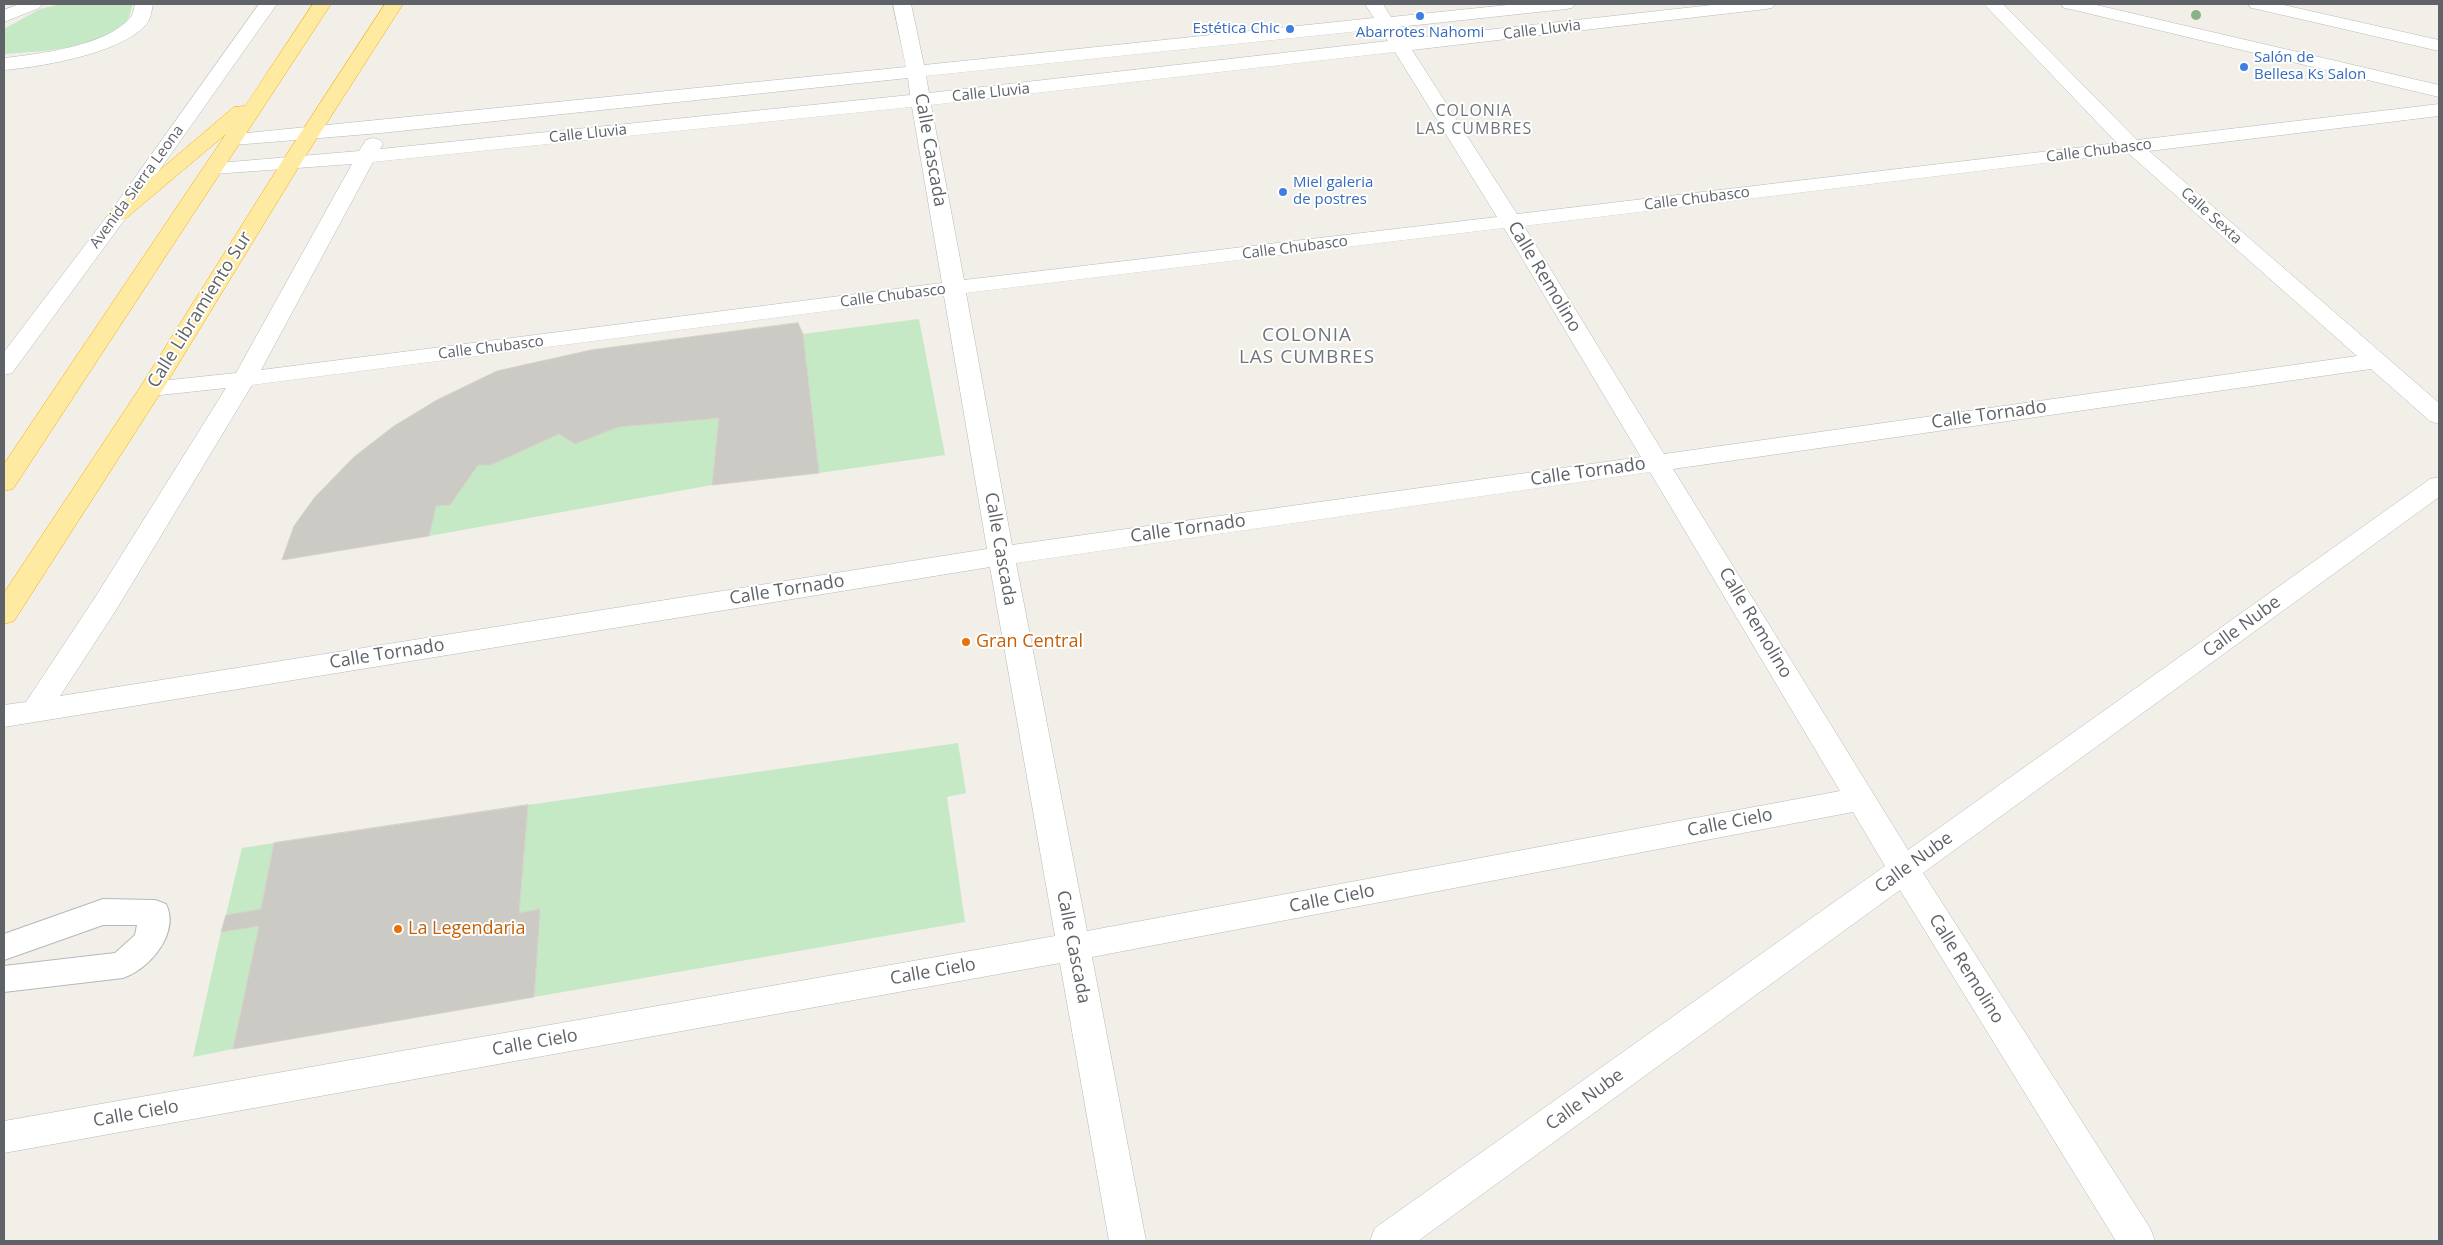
<!DOCTYPE html>
<html>
<head>
<meta charset="utf-8">
<style>
	body { margin:0 }
	#map { position:relative; width:2443px; height:1245px; overflow:hidden; background:#f1efe8; font-family:"Open Sans",sans-serif }
	canvas { display:block }
	.frame { position:absolute; inset:0; border:5px solid #5f6368; pointer-events:none }
</style>
</head>
<body>
<div id="map">
<canvas width="2443" height="1245"></canvas>
<div class="frame"></div>
</div>
<script>
const ctx = document.querySelector('canvas').getContext('2d');
ctx.lineJoin = 'round';
function fillPath(path, color) { ctx.fillStyle = color; ctx.fill(path, 'evenodd'); }
function strokePath(path, color, width, dash) { ctx.strokeStyle = color; ctx.lineWidth = width; ctx.lineCap = dash ? 'butt' : 'round'; ctx.setLineDash(dash || []); ctx.stroke(path); }
function label(font, color, halo, rows, align = 'center') {
  ctx.font = font + ' "Open Sans",sans-serif'; ctx.lineWidth = 4; ctx.setLineDash([]); ctx.textBaseline = 'middle'; ctx.strokeStyle = halo; ctx.fillStyle = color; for (const [text, x, y, turn = 0] of rows) {
    ctx.save(); ctx.translate(x, y); ctx.rotate((+turn || 0) * Math.PI / 180); ctx.textAlign = isNaN(turn) ? turn : align; if (halo) ctx.strokeText(text, 0, 0); ctx.fillText(text, 0, 0); ctx.restore();
  }
}
const green = new Path2D(`
	M62 4H133C131 9 130 17 126 22 100 50 40 51 4 54V29L40 9Z
	M919 319 945 455 819 473 803 334Z
	M719 418 712 485 429 536 436 506 450 505 478 465H491L559 434 575 444 618 427Z
	M958 743 966 793 947 797 965 922 534 997 539 909 519 913 528 805Z
	M274 843 261 909 226 915 242 848Z
	M259 926 233 1049 193 1057 221 932Z`);
const building = new Path2D(`
	M798 323 803 334 819 473 712 485 719 418 618 427 575 444 559 434 491 465H478L450 505 436 506 429 536 282 560 294 526 315 497 354 457 394 426 437 400 497 371 591 350Z
	M528 805 519 913 540 909 534 997 233 1049 259 926 221 932 226 915 261 909 274 843Z`);
const service = new Path2D(`
	M103 899 155 900 166 904C180 933 150 969 123 978L4 992V966L115 953 135 935 137 925H103L4 960V934Z`);
const minor = new Path2D(`
	M19 4H42L39 8 4 22V10Z
	M135 4H153C152 9 151 17 148 22 126 53 40 67 4 70V58C39 54 106 46 130 18 133 15 134 8 135 4Z
	M893 4H911L924 65 1374 18 1365 4H1383L1391 17 1517 4H1575L1572 8 1566 9 1398 27 1405 39 1721 4H1775L1772 8 1766 9 1412 50 1517 214 2117 143 1984 4H2003L2137 140 2439 104V116L2149 151 2439 403V424L2430 421 2371 369 1673 469 1908 850 2430 479 2439 477V497L1923 873 2150 1228 2155 1241H2116L1900 890 1418 1241H1370L1375 1228 1885 866 1853 812 1092 957 1146 1241H1109L1060 963 4 1153V1121L1055 936 990 567 4 727V705L26 702 96 596 226 388 151 396 143 394 139 389 143 384 151 382 236 373 352 164 214 174 207 172 204 168 207 164 359 151 366 140 373 138 380 140 383 144 380 149 910 95 908 78 381 133 234 145 227 143 224 139 227 135 906 67ZM1380 29 1388 41 929 93 926 76ZM1395 52 1497 217 964 280 931 105ZM912 107 942 283 261 370 373 162ZM2128 153 2357 356 1664 454 1524 226ZM1504 228 1641 457 1012 545 966 293ZM944 296 987 549 60 696 116 610 252 385ZM1650 472 1840 791 1087 931 1016 563Z`);
const tertiary = new Path2D(`
	M259 4H277L125 219 12 373 4 375V352L111 211Z`);
const secondary = new Path2D(`
	M2061 4H2092L2439 85V97L2070 9 2064 8Z
	M2248 4H2279L2439 40V51L2257 9 2251 8Z`);
const trunk = new Path2D(`
	M313 4H331L13 489 4 491V464L226 134 125 219 118 221 111 219 107 215 234 107 245 106Z
	M385 4H403L301 163 163 389 14 621 4 624V593L139 389 281 163Z`);
const trees = [
	[2196,15]
];
const markers = [
	[1420,16,5,"#3f7fe0"],
	[1290,29,5,"#3f7fe0"],
	[2244,67,5,"#3f7fe0"],
	[1283,192,5,"#3f7fe0"],
	[966,642,5,"#e8710a"],
	[398,929,5,"#e8710a"]
];
const farShopnames = [
	["Estética Chic",1280,29,"right"],
	["Abarrotes Nahomi",1420,33,"center"],
	["Salón de",2254,58],
	["Bellesa Ks Salon",2254,75],
	["Miel galeria",1293,183],
	["de postres",1293,200]
];
const farStreetnames = [
	["Calle Lluvia",1542,30,-7],
	["Calle Lluvia",991,93,-6],
	["Calle Lluvia",588,134,-6],
	["Calle Chubasco",2099,151,-7],
	["Avenida Sierra Leona",137,187,-54],
	["Calle Chubasco",1697,199,-7],
	["Calle Sexta",2211,216,42],
	["Calle Chubasco",1295,248,-7],
	["Calle Chubasco",893,296,-7],
	["Calle Chubasco",491,348,-7]
];
const farNeighbourhoodnames = [
	["COLONIA",1474,111],
	["LAS CUMBRES",1474,129]
];
const streetNames = [
	["Calle Cascada",930,150,80],
	["Calle Remolino",1544,277,59],
	["Calle Libramiento Sur",200,310,-58],
	["Calle Tornado",1989,415,-8],
	["Calle Tornado",1588,472,-8],
	["Calle Tornado",1188,529,-8],
	["Calle Cascada",1000,549,80],
	["Calle Tornado",787,590,-9],
	["Calle Remolino",1755,623,59],
	["Calle Nube",2242,627,-36],
	["Calle Tornado",387,654,-9],
	["Calle Cielo",1730,823,-11],
	["Calle Nube",1914,863,-36],
	["Calle Cielo",1332,899,-11],
	["Calle Cascada",1073,947,79],
	["Calle Remolino",1966,969,58],
	["Calle Cielo",933,972,-10],
	["Calle Cielo",535,1043,-10],
	["Calle Nube",1585,1100,-36],
	["Calle Cielo",136,1114,-10]
];
const foodNames = [
	["Gran Central",976,642],
	["La Legendaria",408,929]
];
const neighbourhoodNames = [
	["COLONIA",1307,336],
	["LAS CUMBRES",1307,358]
];
fillPath(green, '#c5e8c5');
fillPath(building, '#cccac5');
strokePath(building, '#d6d1c6', 1);
strokePath(service, '#b5b8bc', 2);
strokePath(minor, '#b5b8bc', 1);
strokePath(tertiary, '#b5b8bc', 1);
strokePath(secondary, '#b6babf', 1);
strokePath(trunk, '#f9ab00', 1);
fillPath(service, '#fff');
fillPath(minor, '#fff');
fillPath(tertiary, '#fff');
fillPath(secondary, '#fff');
fillPath(trunk, '#feeaa1');
ctx.fillStyle = '#89b387';
for (const [x, y] of trees) { ctx.beginPath(); ctx.arc(x, y, 5, 0, 2 * Math.PI); ctx.fill(); }
for (const [x, y, r, color] of markers) { const dot = new Path2D(); dot.arc(x, y, r, 0, 2 * Math.PI); ctx.fillStyle = color; ctx.fill(dot); strokePath(dot, '#fff', 2); }
label('15px', '#366cbe', '#fff', farShopnames, 'left');
label('15px', '#5f6368', '#fff', farStreetnames);
ctx.letterSpacing = '1px';
label('16px', '#70757a', '#fff', farNeighbourhoodnames);
ctx.letterSpacing = '0px';
label('18px', '#5f6368', '#fff', streetNames);
label('18px', '#c56008', '#fff', foodNames, 'left');
ctx.letterSpacing = '1px';
label('19px', '#70757a', '#fff', neighbourhoodNames);
ctx.letterSpacing = '0px';
</script>
</body>
</html>
